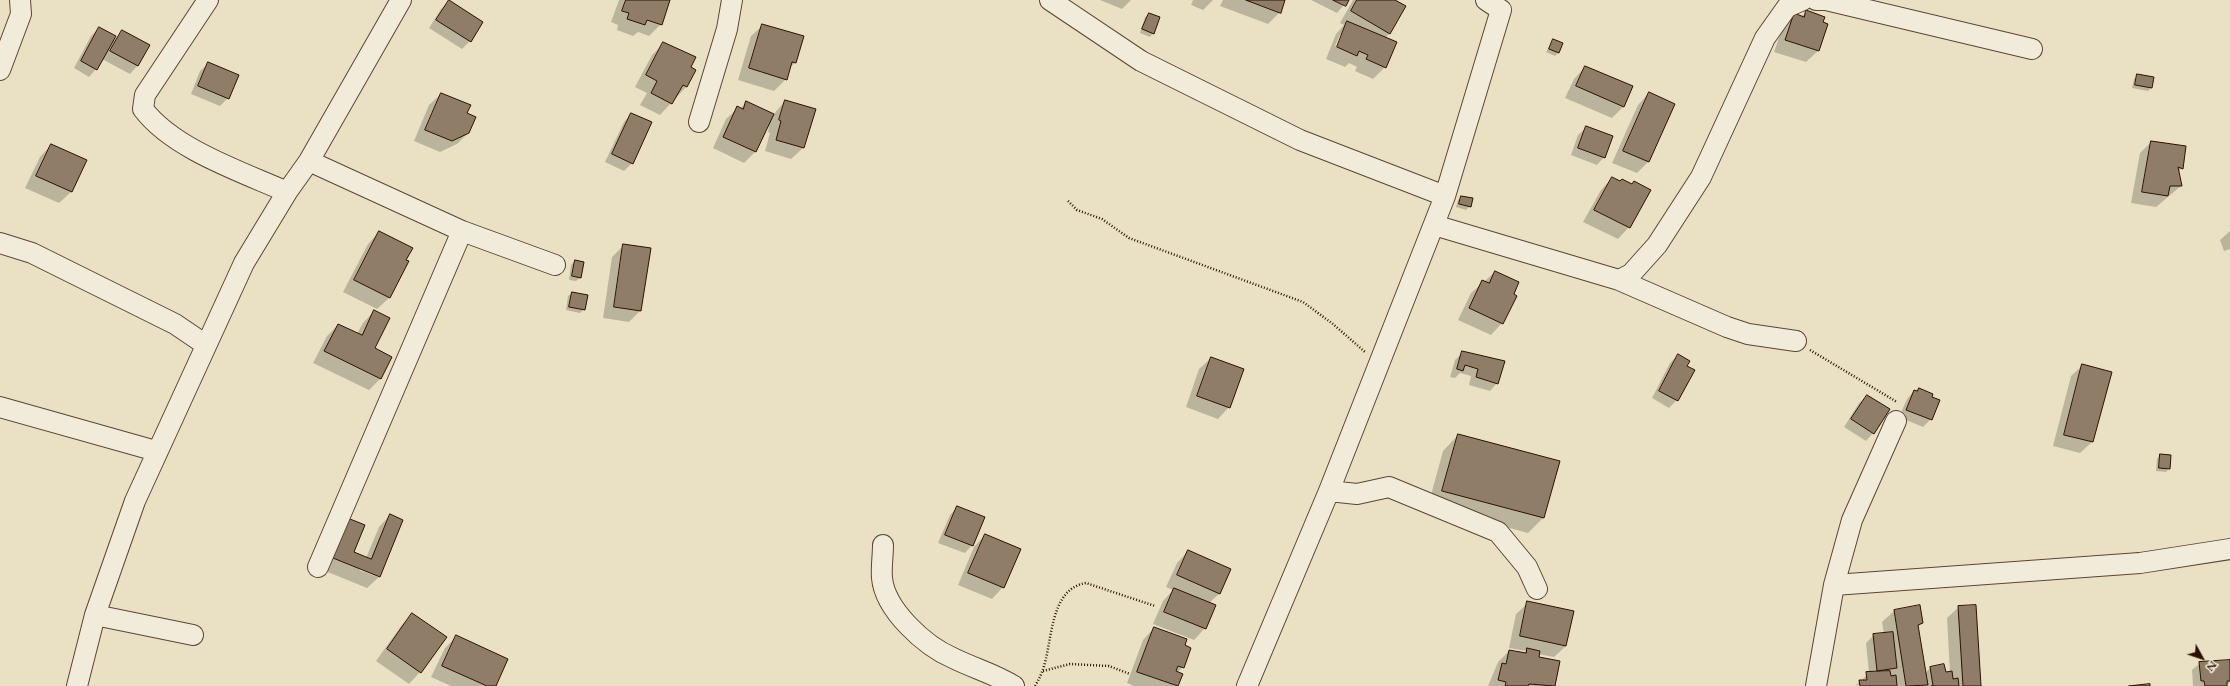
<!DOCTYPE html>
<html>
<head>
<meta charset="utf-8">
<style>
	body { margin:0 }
	#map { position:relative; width:2230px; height:686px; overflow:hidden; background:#eae1c5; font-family:Cardo,serif }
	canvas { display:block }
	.north { position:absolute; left:2182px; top:638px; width:40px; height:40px; -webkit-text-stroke:3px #f1ecd9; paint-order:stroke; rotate:130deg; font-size:11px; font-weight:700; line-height:16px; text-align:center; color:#2c1102 }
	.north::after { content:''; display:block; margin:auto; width:14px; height:18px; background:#2c1102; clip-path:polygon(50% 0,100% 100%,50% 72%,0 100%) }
</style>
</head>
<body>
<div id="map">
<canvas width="2230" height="686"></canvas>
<div class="north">N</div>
</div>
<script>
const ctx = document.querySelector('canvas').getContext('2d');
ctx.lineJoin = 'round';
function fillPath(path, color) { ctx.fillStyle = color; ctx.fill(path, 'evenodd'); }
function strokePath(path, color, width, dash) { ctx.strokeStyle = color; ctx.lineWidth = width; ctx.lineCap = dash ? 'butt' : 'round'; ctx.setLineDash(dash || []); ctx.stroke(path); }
const shadow = new Path2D(`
	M619 0H669L661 24 649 36 638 32 633 36 617 30 618 25 611 22Z
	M1100 0H1131L1122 9Z
	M1193 0H1213L1203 10 1191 5Z
	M1223 0H1284L1280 12 1268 24 1220 6Z
	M1311 0H1348L1337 13Z
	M1353 0H1393L1390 33 1385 38V67L1373 79 1355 71 1357 67 1349 63 1345 67 1326 59 1336 34 1344 25 1340 23ZM1340 35H1342L1337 47 1335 46Z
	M449 2 482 22 470 41 462 49 429 28 441 9Z
	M1806 12 1826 24 1818 51 1806 62 1774 52 1783 26 1794 14 1801 17Z
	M1149 14 1153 33 1150 37 1140 33 1145 17Z
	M763 25 795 63 789 68 786 79 774 91 738 80 751 36Z
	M99 28 112 42 122 32 148 46 137 66 130 74 102 59 96 69 89 77 74 68 91 36Z
	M1553 40 1559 52 1555 56 1546 52Z
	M664 43 695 70 686 87 660 115 640 105 647 93 635 87 652 55Z
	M208 64 228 98 220 106 191 94 200 71Z
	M1585 67 1624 106 1612 118 1565 98 1574 79Z
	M2137 76 2151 88 2148 91 2132 88 2134 79Z
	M1649 93 1674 104 1648 162 1637 173 1612 163 1638 105Z
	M441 94 466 114 469 132 457 144 440 152 414 141 429 105Z
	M785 101 815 109 803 148 791 159 765 151 770 133 768 132 770 121 756 151 744 163 713 148 726 119 738 108 740 109 746 102 773 115Z
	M631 114 632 163 624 171 605 162 624 122Z
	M1586 128 1604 157 1597 165 1571 155 1578 135Z
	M2151 142 2182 168 2178 172 2181 186 2156 207 2131 203 2140 153Z
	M51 145 85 161 71 192 59 203 25 188 40 157Z
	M1612 178 1629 227 1618 239 1583 222 1601 190Z
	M1462 197 1470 206 1466 210 1456 207 1458 200Z
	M2230 231V249L2224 251 2220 240Z
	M379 232 407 262 389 298 377 309 343 292 368 244Z
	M624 245 640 311 629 322 603 318 612 257Z
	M575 261 580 278 576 281 569 280 571 265Z
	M1495 272 1502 323 1491 335 1458 320 1471 293Z
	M572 293 584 309 580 313 566 310 568 296Z
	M374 311V349L391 357 380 379 369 390 313 363 327 336 338 325 357 334 363 323Z
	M1463 352 1497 383 1490 391 1469 385 1471 376 1460 373 1455 378 1450 377 1455 360Z
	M1678 355 1686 367 1677 400 1669 408 1652 398 1670 363Z
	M1211 358 1229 407 1218 419 1186 407 1199 369Z
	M2083 365 2110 372 2092 442 2080 453 2053 446 2071 376Z
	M1914 391 1931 419 1923 427 1899 417 1907 399Z
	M1867 396 1873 433 1866 441 1844 427 1859 403Z
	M1458 435 1559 462 1543 518 1528 533 1428 506 1443 451Z
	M2160 455 2169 468 2166 472 2156 471 2157 459Z
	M957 507 972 545 965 553 938 543 950 515Z
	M390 515 402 520 379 577 367 588 318 568 333 530 352 553 366 558 379 527ZM361 568 379 576 378 577 359 570Z
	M985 535 1003 587 992 599 958 585 974 547Z
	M1188 551 1230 569 1219 594 1209 603 1205 628 1194 640 1153 624 1163 601 1173 590 1166 587 1177 563Z
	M1528 603 1566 646 1554 657 1538 654V657L1559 662 1554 686H1488L1498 662 1509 651 1523 654 1526 651 1509 648 1516 614Z
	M1920 606 1922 623 1917 628 1925 673 1930 668 1945 674 1950 673 1947 618 1959 607 1980 686H1861V684L1855 686 1869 673 1866 643 1874 635 1884 634 1882 622 1894 611Z
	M412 614 420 672 409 684 376 661 401 626Z
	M1154 628 1184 646 1183 667 1177 673 1182 674 1177 686H1134L1127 683 1143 640Z
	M456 637 495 686H451L431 677 445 648Z
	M2230 661V682L2226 686H2193L2192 670 2200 663Z`);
const building = new Path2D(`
	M449 0 483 22 471 42 436 20Z
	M626 0H670L662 25 647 20 645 25 627 19 629 13 622 11Z
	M1246 0H1285L1281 13Z
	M1333 0H1349L1346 6Z
	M1357 0H1395L1406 6 1390 34 1351 11Z
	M1806 10 1825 17 1823 22 1828 24 1819 51 1785 40 1794 13 1804 17Z
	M1149 13 1160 17 1154 34 1142 29Z
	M1347 21 1397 42 1386 68 1366 59 1368 55 1359 51 1357 56 1337 47Z
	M762 24 804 36 796 63 792 62 787 80 749 68Z
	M99 27 116 36 97 70 81 61Z
	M122 30 150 45 138 66 110 51Z
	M1553 39 1563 43 1559 53 1549 49Z
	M663 42 696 57 691 67 696 70 687 87 683 85 672 104 651 93 657 81 646 75Z
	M208 62 239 75 229 99 198 86Z
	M1585 66 1633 86 1624 107 1576 86Z
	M2137 74 2154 77 2152 88 2135 85Z
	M1649 92 1675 104 1649 162 1623 151Z
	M441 93 471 105 467 113 476 117 469 133 452 141 425 130Z
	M785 100 816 109 804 148 776 140 781 121 779 120Z
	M746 101 774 114 756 152 723 137 737 106 743 109Z
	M631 113 652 122 633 164 612 154Z
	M1586 126 1613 136 1605 158 1578 148Z
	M2151 141 2186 146 2183 169 2178 167 2182 186H2170L2168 196 2142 192Z
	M51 144 87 160 72 192 36 176Z
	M1612 177 1620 181 1622 179 1632 184 1634 181 1651 190 1630 228 1594 210Z
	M1461 196 1473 198 1471 207 1459 204Z
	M379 231 413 248 406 260 409 261 390 298 354 280Z
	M623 244 651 248 641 311 614 307Z
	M575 260 584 262 581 278 572 276Z
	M1495 271 1519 282 1514 294 1517 296 1503 324 1469 308 1482 280 1489 283Z
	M572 292 588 295 585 310 569 307Z
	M374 310 390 318 375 348 392 357 381 379 324 351 338 324 362 335Z
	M1462 351 1505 361 1498 384 1476 377 1478 369 1465 365 1463 371 1457 369Z
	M1678 354 1690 361 1687 366 1695 370 1678 401 1659 391Z
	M1211 357 1244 369 1230 408 1197 396Z
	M2082 364 2112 372 2093 442 2064 435Z
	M1919 388 1933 394 1932 397 1940 400 1932 420 1906 410 1914 390 1917 391Z
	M1867 395 1890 409 1874 434 1851 419Z
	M1458 434 1560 461 1544 518 1442 491Z
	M2160 454 2171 455 2170 469 2159 468Z
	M957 506 985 517 973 546 945 535Z
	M390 514 403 520 380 577 328 556 345 517 365 525 354 552 371 559Z
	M985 534 1021 549 1004 588 968 573Z
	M1188 550 1231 569 1220 594 1177 575Z
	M1174 588 1216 605 1206 629 1164 612Z
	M1527 601 1574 611 1566 646 1520 636Z
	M1920 605 1923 623 1918 625 1928 685 1906 686 1894 610Z
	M1976 605 1981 686H1963L1958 606Z
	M412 613 447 637 421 673 387 649Z
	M1154 627 1187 639 1185 645 1191 648 1184 668 1178 666 1176 671 1183 674 1178 686 1137 672Z
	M1893 632 1897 668 1877 671 1873 634Z
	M456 635 508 659 496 686H487L442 666Z
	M1527 648 1540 651 1539 657 1560 661 1555 686 1529 684 1528 686H1505L1506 682 1498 680 1502 663 1506 664 1509 650 1526 653Z
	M2230 660V681H2227V686H2205L2204 681H2201L2199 662Z
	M1944 664 1946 672 1952 671 1953 679 1958 678 1959 686H1931H1933L1930 667Z
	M1890 671 1891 676 1896 675 1897 686H1860L1859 680H1867L1866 672Z
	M2150 684V686H2129Z`);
const path = new Path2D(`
	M1068 201 1077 210 1102 219 1129 238 1303 302 1333 324 1365 352
	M1810 350 1897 402
	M1043 671 1070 664 1109 666 1130 674
	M1035 686C1038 681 1040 677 1042 672 1053 645 1048 589 1086 583L1155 606`);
const minor = new Path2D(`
	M208 0 145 95 143 109C173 149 242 172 287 192
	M1050 0 1141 61 1300 140 1445 196
	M1816 0H1826L2032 49
	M0 70 21 14 20 0
	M699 122 727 29 732 0
	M309 161 462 231 555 265
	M1434 225 1619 280 1631 274 1657 245 1701 177 1765 38 1787 7 1803 0
	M0 243 32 253 175 324 206 345
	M1619 280 1727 327 1748 334 1796 341
	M0 407 156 451
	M1329 491 1357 494 1389 487 1498 532 1527 567 1537 589
	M883 545C883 556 881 567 882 578 885 610 925 646 953 658 973 668 995 674 1014 686
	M318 567 462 231
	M1834 585 2140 563 2230 549
	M95 615 193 635
	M77 686 95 615 135 501 244 263 287 192 309 161 401 0
	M1247 686 1329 491 1445 196 1501 10 1486 0
	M1816 686 1834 585 1852 520 1896 421`);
fillPath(shadow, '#0003');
fillPath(building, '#8f7d67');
strokePath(building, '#2c1102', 1);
strokePath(minor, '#5c4533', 22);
strokePath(path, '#2c1102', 2.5, [1, 2]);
strokePath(minor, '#f1ecd9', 20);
</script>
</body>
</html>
